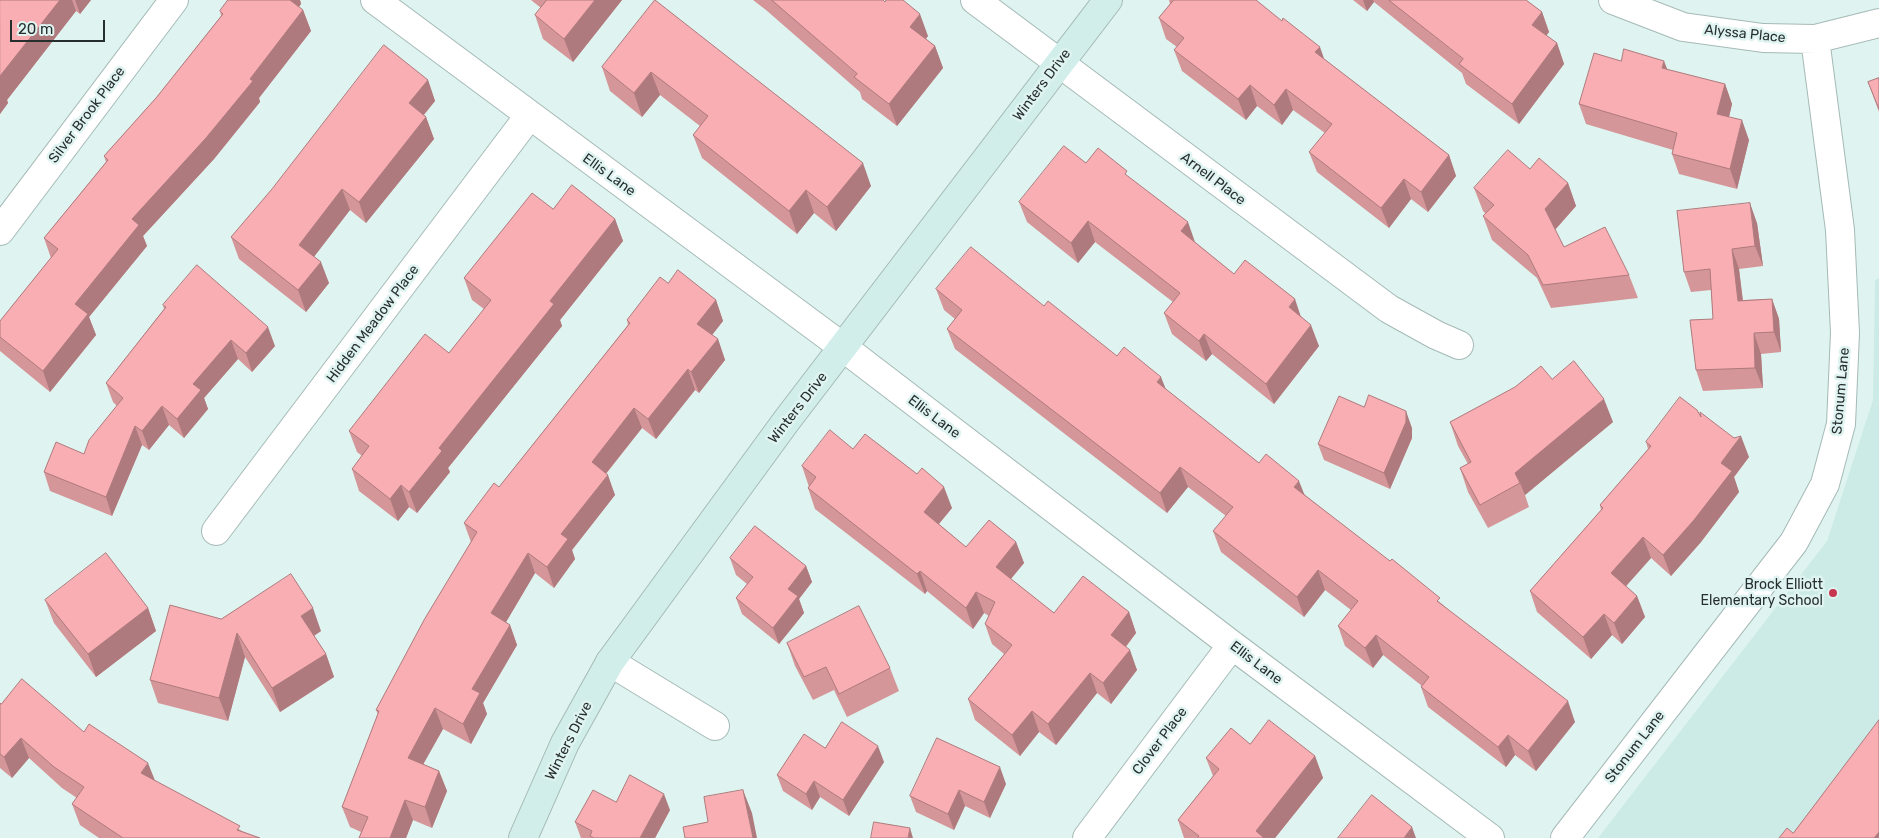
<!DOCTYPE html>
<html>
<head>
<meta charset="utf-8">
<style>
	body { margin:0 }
	#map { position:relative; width:1879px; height:838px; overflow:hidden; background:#dff4f0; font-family:Rubik,sans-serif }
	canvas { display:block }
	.scale { position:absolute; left:10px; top:20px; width:95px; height:22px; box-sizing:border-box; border:2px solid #272f2e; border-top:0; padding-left:6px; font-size:15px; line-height:18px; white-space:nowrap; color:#272f2e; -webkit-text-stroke:4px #dff4f0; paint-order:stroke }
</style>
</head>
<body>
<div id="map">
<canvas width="1879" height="838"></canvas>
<div class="scale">20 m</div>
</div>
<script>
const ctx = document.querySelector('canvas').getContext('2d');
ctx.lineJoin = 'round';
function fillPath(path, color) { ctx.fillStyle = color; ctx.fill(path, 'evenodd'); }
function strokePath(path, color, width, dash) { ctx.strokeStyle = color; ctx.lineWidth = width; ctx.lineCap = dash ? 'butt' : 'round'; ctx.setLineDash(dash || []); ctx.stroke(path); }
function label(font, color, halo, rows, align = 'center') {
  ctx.font = font + ' Rubik,sans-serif'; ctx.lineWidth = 5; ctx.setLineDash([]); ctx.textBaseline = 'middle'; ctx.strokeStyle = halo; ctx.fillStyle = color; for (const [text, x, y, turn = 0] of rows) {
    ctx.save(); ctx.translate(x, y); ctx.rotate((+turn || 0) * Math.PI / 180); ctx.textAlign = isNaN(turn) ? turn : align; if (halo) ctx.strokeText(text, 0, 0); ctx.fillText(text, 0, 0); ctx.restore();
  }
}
const built = new Path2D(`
	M1879 278V838H1598L1827 541 1873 400 1875 280Z`);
const street = new Path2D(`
	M375 0 844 348 1232 645 1490 838
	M975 0 1389 309 1436 335 1459 345
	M1613 0 1683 27 1763 38 1815 39 1879 23
	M0 231 174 0
	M216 531 529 116
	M610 662 715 726
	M1087 838 1232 645
	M1565 838 1794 542 1825 484 1841 424 1845 333 1840 230 1815 39`);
const secondary = new Path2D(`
	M523 838 565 743 610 662 787 420 1108 0`);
const wall = new Path2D(`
	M0 0H91L80 14 76 11 7 100 8 103 0 114Z
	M228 0H300L301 4 299 7 303 10 311 31 259 98 260 102 214 159 143 236 147 246 89 317 96 335 50 392 0 351V321L51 258 44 238 106 162 104 156 156 98 221 16 220 11Z
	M531 0H622L573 62 543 39 535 15 541 8Z
	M655 0 871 186 836 231 814 213 797 234 702 158 693 135 700 126 660 95 642 117 610 91 602 67Z
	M753 0H883L928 36 926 39 935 46 943 68 897 126 862 99 860 92 766 10Z
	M1169 0H1256L1324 59 1449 155 1456 176 1428 212 1411 199 1389 228 1317 172 1309 152 1325 133 1293 110 1282 125 1257 106 1246 120 1182 71 1174 50 1177 47 1166 39 1159 18 1170 4Z
	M1353 0H1526L1542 12 1549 32 1546 36 1557 43 1564 64 1519 124 1466 84 1462 73 1374 2 1367 11Z
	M1621 61 1667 70 1725 84 1732 104 1729 117 1749 140 1737 189 1679 174 1672 154 1673 150 1586 124 1579 104Z
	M1879 78V112L1868 82Z
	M428 80 435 101 424 115 426 117 434 139 366 223 350 210 314 256 329 283 306 312 239 259 231 237Z
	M1086 163 1129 177 1195 242 1234 274 1302 317 1319 346 1274 404 1212 354 1206 361 1172 334 1164 313 1173 302 1095 242 1078 263 1027 222 1019 202Z
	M1530 169 1568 183 1576 206 1555 230 1564 247 1629 275 1638 298 1551 308 1537 278 1492 240 1483 216 1486 214 1483 211 1474 188Z
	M553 209 615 219 623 241 560 320 562 326 448 468 450 472 417 513 409 507 398 521 359 491 352 469 362 456 357 452 349 431 449 353 484 309 472 300 464 278Z
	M1757 223 1763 266 1739 269 1743 300 1772 299 1779 319 1781 352 1761 354 1763 388 1703 391 1696 370 1713 319 1711 290 1691 292 1684 272Z
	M668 283 716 300 723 321 712 335 718 339 725 360 699 393 695 390 656 439 642 428 606 474 615 495 572 550 575 559 554 588 535 573 506 622 510 625 517 645 483 703 487 714 471 744 443 729 423 764 439 771 447 791 432 828 413 820 406 838H359L361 832 350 827 342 807 378 714 376 710 471 542 464 523 499 487 628 325 627 320Z
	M936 289 1044 306 1166 390 1259 463 1305 495 1442 604 1575 722 1536 771 1515 755 1506 767 1428 707 1421 687 1422 686 1383 655 1373 668 1345 646 1338 626 1351 610 1325 590 1304 617 1221 552 1213 531 1226 516 1188 487 1167 513 955 349 947 329 955 319 944 310Z
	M163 305 275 346 252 372 238 359 204 398 208 409 184 438 169 425 149 450 142 445 112 516 50 491 44 472 84 454 117 406 113 402 106 383 164 309Z
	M1552 379 1613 422 1525 495 1529 507 1488 528 1468 492 1460 468 1468 464 1458 446 1450 422Z
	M1701 417 1749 457 1734 477 1739 492 1701 542 1671 576 1651 558 1626 586 1637 596 1645 617 1622 644 1612 635 1591 659 1537 612 1530 591 1601 510 1600 505 1648 449 1646 442Z
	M1412 428V438L1390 489 1324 460 1318 444Z
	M853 449 952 508 939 524 966 547 1016 542 1024 563 1011 579 1054 613 1129 612 1136 633 1126 647 1137 670 1111 704 1097 693 1056 745 1039 732 1020 756 975 720 968 699 1004 654 992 644 985 624 989 616 984 613 973 629 927 591 925 594 815 509 808 488 809 487 802 466Z
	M730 558 806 566 812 582 799 599 804 613 779 644 742 614 736 598 747 584 736 575Z
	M45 600 148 608 156 631 96 677 54 623Z
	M221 619 321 631 314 636 326 654 334 677 280 712 245 657 228 721 158 703 150 680Z
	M787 643 890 668 899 691 847 717 834 690 813 700 795 666Z
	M0 703 84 732 154 780 242 831 260 838H99L80 825 72 804 77 798 62 788 29 758 12 778 0 768Z
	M1250 744 1315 756 1323 778 1275 838H1184L1178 820 1213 776 1206 758Z
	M825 748 884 762 849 816 820 797 812 810 783 791 777 775Z
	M1006 784 990 818 965 806 954 830 916 812 910 796Z
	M616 802 670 810 655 838H581L575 822Z`);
const shadedWall = new Path2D(`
	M60 0H72L76 11 7 100 8 103 0 114V76Z
	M75 0H91L80 14Z
	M286 0H300L301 4 292 16Z
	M595 0H622L573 62 564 39Z
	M1363 0H1373L1374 2 1367 11Z
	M303 10 311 31 259 98 260 102 214 159 143 236 147 246 89 317 96 335 50 392 43 371 75 304 132 219 250 79Z
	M1542 12 1549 32 1539 45 1532 25Z
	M920 14 928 36 918 48 910 27Z
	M1557 43 1564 64 1519 124 1512 104Z
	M935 46 943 68 897 126 889 104Z
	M1320 47 1327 67 1315 52Z
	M1664 61 1672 81 1662 68Z
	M651 72 660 95 642 117 634 93Z
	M428 80 435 101 416 124 409 103Z
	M1725 84 1732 104 1725 134 1717 114Z
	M1250 85 1257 106 1246 120 1238 99Z
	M1286 89 1293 110 1282 125 1274 105Z
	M426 117 434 139 366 223 359 202Z
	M1742 120 1749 140 1737 189 1730 169Z
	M1449 155 1456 176 1428 212 1421 192Z
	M863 163 871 186 836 231 827 207Z
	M1404 179 1411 199 1389 228 1381 208Z
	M1568 183 1576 206 1553 232 1545 209Z
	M342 189 350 210 307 266 299 245Z
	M806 190 814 213 797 234 789 211Z
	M1750 203 1757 223 1763 266 1755 246Z
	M615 219 623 241 560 320 562 326 448 468 450 472 417 513 409 492 439 448 550 301Z
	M1088 221 1095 242 1078 263 1071 243Z
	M1188 222 1195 242 1181 231Z
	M1732 249 1739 269 1745 321 1738 301Z
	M321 262 329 283 306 312 298 290Z
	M1295 299 1302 320 1289 307Z
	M1772 299 1779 319 1781 352 1774 332Z
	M716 300 723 321 705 344 697 324Z
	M1311 325 1319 346 1274 404 1266 384Z
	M268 327 275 346 252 372 246 353Z
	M1754 333 1761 354 1763 388 1755 368Z
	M1204 334 1212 354 1206 361 1199 341Z
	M718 339 725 360 699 393 691 372Z
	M231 340 238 359 204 398 208 409 184 438 177 419 193 384Z
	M688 369 695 390 656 439 648 419Z
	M1161 377 1169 397 1157 382Z
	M1604 399 1613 422 1525 495 1520 483 1515 473Z
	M162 406 169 425 149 450 142 431Z
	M634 408 642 428 599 482 592 462Z
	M1406 411 1412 428V438L1390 489 1384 473Z
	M135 426 142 445 112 516 106 497Z
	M1741 436 1749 457 1734 477 1739 492 1701 542 1671 576 1663 555 1721 463Z
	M1180 467 1188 487 1167 513 1160 493Z
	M608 475 615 495 572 550 575 559 554 588 547 567 561 534Z
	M1299 481 1307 501 1294 487Z
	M401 485 409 507 398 521 390 499Z
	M944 487 952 508 932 532 924 512Z
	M1643 537 1651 558 1619 594 1611 573Z
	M1016 542 1024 563 1004 587 996 567Z
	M528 553 535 573 499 634 491 613Z
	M806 566 812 582 799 599 804 613 779 644 773 628 788 589Z
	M1318 570 1325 590 1304 617 1297 597Z
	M920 571 927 591 925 594 917 574Z
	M976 592 984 613 973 629 966 608Z
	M1637 596 1645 617 1622 644 1614 623Z
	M148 608 156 631 96 677 88 654Z
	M313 608 321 631 309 639 301 616Z
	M1129 612 1136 633 1118 656 1111 635Z
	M1604 614 1612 635 1591 659 1583 637Z
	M510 625 517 645 483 703 487 714 471 744 463 724 472 689Z
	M237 633 245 657 228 721 219 698Z
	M1376 635 1383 655 1373 668 1365 648Z
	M1130 650 1137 670 1111 704 1103 683Z
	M326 654 334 677 280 712 272 688Z
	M1090 673 1097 693 1056 745 1048 724Z
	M1568 701 1575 722 1536 771 1528 751Z
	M435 708 443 729 415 779 408 758Z
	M1032 711 1039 732 1020 756 1012 735Z
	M1508 735 1515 755 1506 767 1498 747Z
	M21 738 29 758 12 778 4 757Z
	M878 746 884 762 849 816 843 800Z
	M1315 756 1323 778 1275 838H1258L1256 831Z
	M148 763 156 783 141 773Z
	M1000 767 1006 784 990 818 984 802Z
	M439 771 447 791 432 828 425 807Z
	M814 781 820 797 812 810 806 794Z
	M743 790 752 813 757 838H753Z
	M959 790 965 806 954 830 948 814Z
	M664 794 670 810 655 838H640Z
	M405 800 413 820 406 838H390Z
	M1412 827 1416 838H1404Z
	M910 828 913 838H908Z
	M1879 832V838H1874Z`);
const building = new Path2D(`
	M0 0H60L0 76Z
	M228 0H290L303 10 250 79 253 81 206 138 132 219 139 225 75 304 88 314 43 371 0 337V321L58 249 44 238 108 160 104 156 156 98 223 14 220 11Z
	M547 0H595L564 39 535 15Z
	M655 0 863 163 827 207 806 190 789 211 693 135 708 116 651 72 634 93 602 67Z
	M772 0H883L885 2 886 0H903L920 14 910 27 935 46 889 104 854 77 857 74Z
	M1174 0H1256L1282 21 1283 18 1320 47 1315 52 1449 155 1421 192 1404 179 1381 208 1309 152 1332 124 1286 89 1274 105 1250 85 1238 99 1174 50 1184 38 1159 18Z
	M1389 0H1526L1542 12 1532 25 1557 43 1512 104 1459 64 1463 59Z
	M384 45 428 80 409 103 426 117 359 202 342 189 299 245 321 262 298 290 231 237 272 189Z
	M1624 49 1664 61 1662 68 1725 84 1717 114 1742 120 1730 169 1672 154 1677 133 1579 104 1594 53 1621 61Z
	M1879 78V109L1868 82Z
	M1064 146 1086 163 1098 148 1127 171 1125 174 1188 222 1181 231 1234 274 1245 260 1295 299 1289 307 1311 325 1266 384 1204 334 1199 341 1164 313 1180 293 1088 221 1071 243 1019 202Z
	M1508 150 1530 169 1539 158 1568 183 1545 209 1564 247 1605 227 1629 275 1543 285 1528 255 1483 216 1494 205 1474 188Z
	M572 185 615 219 550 301 554 304 439 448 442 451 409 492 401 485 390 499 352 469 369 446 349 431 425 334 449 353 491 300 464 278 532 193 553 209Z
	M1750 203 1755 246 1732 249 1738 301 1772 299 1774 332 1754 333 1755 368 1696 370 1690 320 1713 319 1710 269 1684 272 1677 211Z
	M971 247 1044 306 1048 301 1117 356 1124 347 1161 377 1157 382 1259 463 1266 454 1299 481 1294 487 1390 561 1392 559 1440 598 1437 601 1568 701 1528 751 1508 735 1498 747 1421 687 1429 677 1376 635 1365 648 1338 626 1358 601 1318 570 1297 597 1213 531 1233 507 1180 467 1160 493 947 329 962 310 936 289Z
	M197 265 268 327 246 353 231 340 193 384 201 390 177 419 162 406 142 431 135 426 106 497 44 472 56 442 84 454 89 440 123 398 106 383 166 307 163 305Z
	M678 270 716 300 697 324 718 339 691 372 688 369 648 419 634 408 592 462 608 475 561 534 568 539 547 567 528 553 491 613 510 625 472 689 480 693 463 724 435 708 408 758 439 771 425 807 405 800 390 838H359L368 817 342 807 379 711 376 710 424 620 477 532 464 523 494 483 499 487 630 323 627 320 660 277 668 283Z
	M1574 361 1604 399 1515 473 1520 483 1480 505 1460 468 1471 462 1450 422 1515 387 1541 366 1552 379Z
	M1369 395 1406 411V422L1384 473 1318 444 1339 396 1364 407Z
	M1680 397 1697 410 1701 417 1700 412 1734 438 1741 436 1721 463 1732 471 1694 520 1663 555 1643 537 1611 573 1637 596 1614 623 1604 614 1583 637 1530 591 1603 508 1600 505 1651 446 1646 442Z
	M830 430 853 449 865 434 917 474 922 468 944 487 924 512 966 547 989 520 1016 542 996 567 1054 613 1083 576 1129 612 1111 635 1130 650 1103 683 1090 673 1048 724 1032 711 1012 735 968 699 1012 645 985 624 995 602 976 592 966 608 920 571 917 574 808 488 816 477 802 466Z
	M755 526 806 566 788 589 798 596 773 628 736 598 753 577 730 558Z
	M106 553 148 608 88 654 45 600Z
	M291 574 313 608 301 616 326 654 272 688 237 633 219 698 150 680 170 605 221 619Z
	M859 606 890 668 839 694 826 667 804 677 787 643Z
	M22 679 84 732 89 724 148 763 141 773 240 826 237 830 260 838H123L72 804 84 787 54 767 21 738 4 757 0 754V703L1 704Z
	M1269 720 1315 756 1256 831 1264 838H1197L1199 836 1178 820 1219 769 1206 758 1231 728 1250 744Z
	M1879 720V832L1874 838H1779L1787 828 1793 833Z
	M842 722 878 746 843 800 814 781 806 794 777 775 804 734 825 748Z
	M937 738 1000 767 984 802 959 790 948 814 910 796Z
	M630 775 664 794 640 838H594L590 836 592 831 575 822 593 790 616 802Z
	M743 790 753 838H685L683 827 708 822 704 797Z
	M1372 795 1412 827 1404 838H1338Z
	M874 822 910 828 908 838H871Z`);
const markers = [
	[1833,593,5,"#c63651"]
];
const streetNames = [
	["Alyssa Place",1745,34,6],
	["Winters Drive",1042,85,-53],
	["Silver Brook Place",87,115,-53],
	["Ellis Lane",609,175,36],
	["Arnell Place",1213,179,37],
	["Hidden Meadow Place",373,324,-53],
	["Stonum Lane",1841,391,-85],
	["Winters Drive",798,408,-52],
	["Ellis Lane",934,417,37],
	["Ellis Lane",1256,663,37],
	["Winters Drive",569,741,-63],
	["Clover Place",1160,741,-53],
	["Stonum Lane",1635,747,-52]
];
const poiNames = [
	["Brock Elliott",1823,585],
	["Elementary School",1823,601]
];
fillPath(built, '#ccebe6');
strokePath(street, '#a5bab6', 30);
strokePath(secondary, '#a5bab6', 30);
strokePath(street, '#fff', 28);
strokePath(secondary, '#d1eeeb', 28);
fillPath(wall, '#d5969a');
fillPath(shadedWall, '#ae7a7d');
fillPath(building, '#f8aeb3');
strokePath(building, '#ae7a7d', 1);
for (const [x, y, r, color] of markers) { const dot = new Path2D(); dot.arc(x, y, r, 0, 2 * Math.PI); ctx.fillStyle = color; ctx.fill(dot); strokePath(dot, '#dff4f0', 2); }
label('14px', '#272f2e', '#dff4f0', streetNames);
label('14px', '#272f2e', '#dff4f0', poiNames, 'right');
</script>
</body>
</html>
